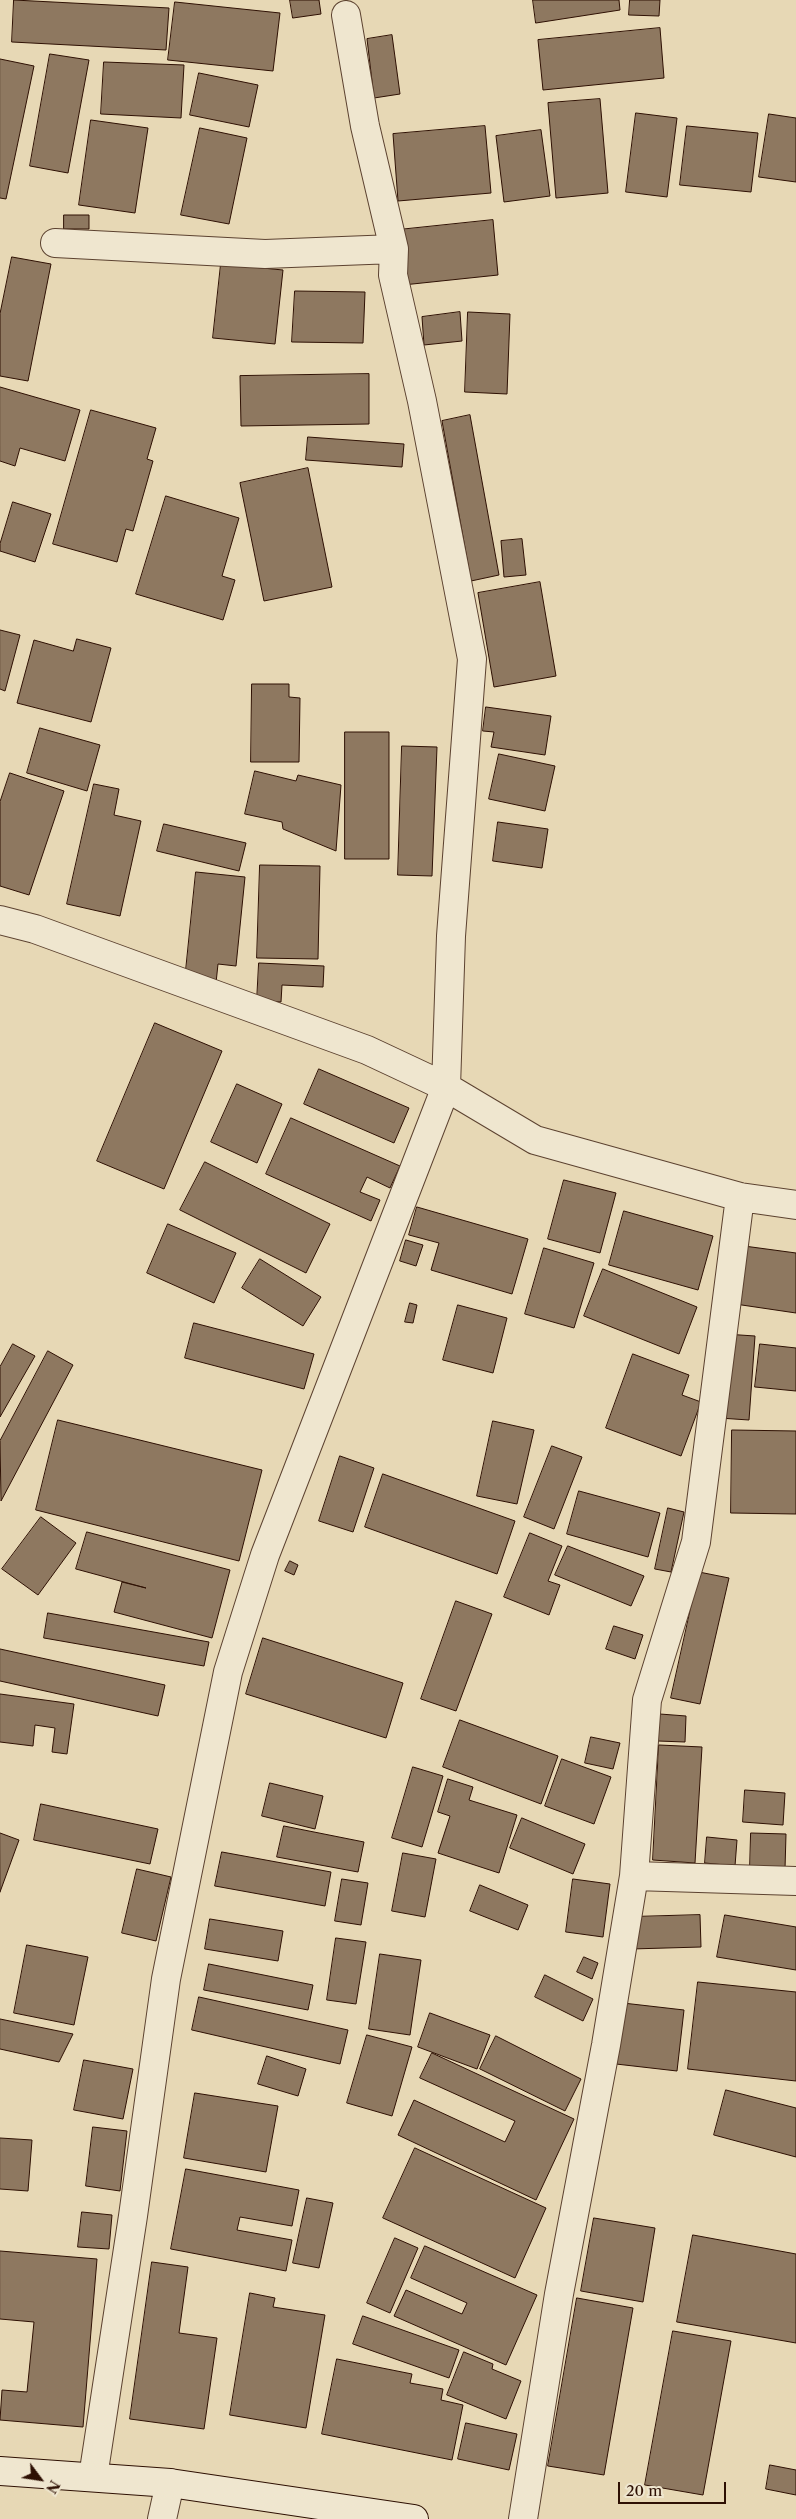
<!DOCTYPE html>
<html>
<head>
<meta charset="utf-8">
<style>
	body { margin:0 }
	#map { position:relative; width:796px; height:2519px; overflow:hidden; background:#e7d8b5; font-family:"Libre Caslon Text",serif }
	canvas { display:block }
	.north { position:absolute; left:15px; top:2454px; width:50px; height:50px; -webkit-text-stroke:4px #efe6cf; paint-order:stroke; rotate:121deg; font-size:14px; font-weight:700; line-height:20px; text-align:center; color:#2e1003 }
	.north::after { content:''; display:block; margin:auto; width:18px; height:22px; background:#2e1003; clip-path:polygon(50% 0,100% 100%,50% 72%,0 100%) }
	.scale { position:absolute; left:618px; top:2482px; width:108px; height:22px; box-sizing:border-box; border:2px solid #2e1003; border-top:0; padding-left:6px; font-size:15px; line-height:18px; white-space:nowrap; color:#2e1003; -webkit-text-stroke:4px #efe6cf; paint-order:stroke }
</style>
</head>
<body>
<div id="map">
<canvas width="796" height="2519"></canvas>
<div class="north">N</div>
<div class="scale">20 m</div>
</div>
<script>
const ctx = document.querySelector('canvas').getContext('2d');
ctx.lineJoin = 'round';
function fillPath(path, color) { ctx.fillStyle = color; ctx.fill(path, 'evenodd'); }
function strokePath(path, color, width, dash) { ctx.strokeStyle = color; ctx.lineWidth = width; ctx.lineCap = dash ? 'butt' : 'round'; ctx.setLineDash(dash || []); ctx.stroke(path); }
const building = new Path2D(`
	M14 0 169 8 166 50 12 42Z
	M290 0H319L321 14 293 18Z
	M533 0H619L620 10 536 23Z
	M630 0H660L659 16 629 15Z
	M175 2 280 13 273 71 168 60Z
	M660 28 664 78 543 90 538 40Z
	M392 35 400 94 374 98 367 39Z
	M50 54 89 60 68 173 30 166Z
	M0 59 34 66 6 199 0 198Z
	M104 62 184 65 181 118 101 114Z
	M199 73 258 85 249 127 190 115Z
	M600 99 608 193 556 198 548 103Z
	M636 113 677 118 667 197 626 192Z
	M769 114 796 118V182L759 177Z
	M91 120 148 128 135 213 79 205Z
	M485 126 491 193 398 201 393 134Z
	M687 126 758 133 751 192 680 185Z
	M200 128 247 138 229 224 181 215Z
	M541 130 550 196 504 202 496 136Z
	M64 215H89V229H64Z
	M493 220 498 275 403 285 398 230Z
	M12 257 51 264 28 381 0 376V314Z
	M221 264 283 270 275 344 213 338Z
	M295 291 365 292 363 343 292 342Z
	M460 312 462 341 424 345 422 317Z
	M468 312 510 314 507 394 465 392Z
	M369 374V424L241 426 240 376Z
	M0 387 80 410 65 461 20 448 15 466 0 461Z
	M91 410 156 428 147 459 153 461 133 531 126 529 117 562 53 544Z
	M470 415 499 575 471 581 442 421Z
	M308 437 404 444 402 467 306 460Z
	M308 468 332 587 264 601 240 483Z
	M166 496 239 518 222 576 235 580 223 620 136 594Z
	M13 502 51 514 35 562 0 551V544Z
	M522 539 526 575 504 577 501 541Z
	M540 582 556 676 494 687 478 593Z
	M0 630 20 635 5 691 0 689Z
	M77 639 111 648 91 722 17 703 34 640 73 651Z
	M252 684H289V697L300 698 299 762H251Z
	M486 707 551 716 545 755 491 747 494 732 483 731Z
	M40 728 100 745 87 791 27 773Z
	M345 732H389V859H345Z
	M402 746 437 747 432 876 398 875Z
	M499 754 555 766 545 811 489 799Z
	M255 771 296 781 298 775 341 785 336 851 283 829 282 822 245 814Z
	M10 773 64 791 29 895 0 886V802Z
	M94 784 119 789 114 815 141 821 120 916 67 904Z
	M498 822 548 829 542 868 493 861Z
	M164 824 246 843 239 871 157 851Z
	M260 865 320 866 318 959 257 958Z
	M196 872 245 877 236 966 218 964 216 983 185 980Z
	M259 963 324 966 323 987 282 985 281 1002 257 1001Z
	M155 1023 222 1051 164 1189 97 1161Z
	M319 1069 409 1108 394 1143 304 1104Z
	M237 1084 282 1104 257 1163 211 1142Z
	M291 1118 400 1166 390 1188 367 1177 360 1192 380 1200 371 1221 266 1174Z
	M205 1162 330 1224 306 1273 180 1210Z
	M564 1180 616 1193 600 1253 548 1239Z
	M417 1207 528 1239 512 1294 431 1270 439 1243 409 1235Z
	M624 1211 713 1236 698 1290 609 1265Z
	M168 1224 236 1253 214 1303 147 1273Z
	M406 1240 423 1245 416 1266 400 1261Z
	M744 1246 796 1253V1313L735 1304Z
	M544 1248 594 1263 574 1328 525 1314Z
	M260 1259 321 1297 303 1326 242 1288Z
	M603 1269 697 1307 679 1354 584 1316Z
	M410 1303 417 1305 413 1323 405 1322Z
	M458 1305 507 1318 493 1373 443 1360Z
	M194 1323 314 1354 304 1389 185 1358Z
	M725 1334 755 1336 749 1420 719 1418Z
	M13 1344 35 1356 0 1417V1367Z
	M760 1344 796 1348V1391L755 1387Z
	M48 1351 73 1365 1 1501 0 1441Z
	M633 1354 689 1375 682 1395 701 1402 681 1456 606 1428Z
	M58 1420 262 1470 239 1561 36 1510Z
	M493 1421 534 1430 517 1504 477 1496Z
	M732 1430 796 1431V1514L731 1513Z
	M552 1446 582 1457 554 1529 524 1517Z
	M340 1456 374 1468 353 1532 319 1521Z
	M383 1474 515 1521 497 1574 365 1527Z
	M579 1491 660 1513 648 1557 567 1534Z
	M668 1508 684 1512 671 1572 655 1569Z
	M41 1517 76 1543 38 1595 2 1569Z
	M87 1532 230 1570 212 1638 114 1612 122 1582 146 1588 76 1569Z
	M530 1533 562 1546 548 1581 560 1585 549 1615 504 1597Z
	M568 1546 644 1576 631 1606 555 1575Z
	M290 1561 298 1565 294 1575 285 1571Z
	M699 1572 729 1578 700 1704 671 1698Z
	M456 1601 492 1614 456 1711 421 1699Z
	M48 1613 209 1642 204 1666 44 1638Z
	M614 1626 643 1635 635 1659 606 1649Z
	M263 1638 403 1683 386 1738 246 1694Z
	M0 1649 165 1685 158 1716 0 1681Z
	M0 1694 74 1704 67 1754 52 1752 55 1728 35 1725 33 1746 0 1742Z
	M660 1714 686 1716 685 1742 658 1741Z
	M460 1720 558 1756 541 1804 443 1767Z
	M591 1737 620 1743 613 1769 585 1763Z
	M659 1745 702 1747 695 1863 653 1860Z
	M562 1759 611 1777 594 1824 545 1806Z
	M413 1767 443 1776 422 1847 392 1838Z
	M448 1779 473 1787 469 1800 517 1815 499 1873 438 1853 450 1816 438 1812Z
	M270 1783 323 1796 315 1829 262 1816Z
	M745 1790 785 1793 783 1825 743 1822Z
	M41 1804 158 1829 150 1864 34 1840Z
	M522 1818 585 1844 573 1874 510 1848Z
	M284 1826 364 1842 358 1872 277 1857Z
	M0 1833 19 1840 0 1892Z
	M751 1833 786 1834 785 1869 750 1868Z
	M707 1837 737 1840 735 1866 705 1863Z
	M222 1852 331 1872 325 1906 215 1886Z
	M403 1853 436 1859 425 1917 392 1911Z
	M137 1869 171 1877 156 1941 122 1933Z
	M342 1879 368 1883 361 1925 335 1921Z
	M573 1879 610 1884 603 1937 566 1932Z
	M480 1885 528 1905 518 1930 470 1911Z
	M700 1915 701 1947 631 1949V1917Z
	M725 1915 796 1927V1970L717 1957Z
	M210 1919 283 1931 278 1961 205 1949Z
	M336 1938 366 1942 356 2004 327 2000Z
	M27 1945 88 1957 74 2025 14 2013Z
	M380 1954 421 1960 410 2035 369 2029Z
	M584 1957 598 1963 592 1979 577 1972Z
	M209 1964 313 1985 308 2010 204 1990Z
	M545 1975 593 1999 583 2021 535 1997Z
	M698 1982 796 1992V2081L688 2069Z
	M199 1997 348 2030 340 2064 192 2030Z
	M623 2003 684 2010 677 2071 616 2064Z
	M430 2013 490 2035 477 2069 418 2047Z
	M0 2019 73 2034 59 2062 0 2049Z
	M367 2035 412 2047 392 2116 347 2103Z
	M496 2036 581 2079 565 2111 480 2069Z
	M432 2053 574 2119 536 2200 398 2135 414 2100 505 2142 515 2121 420 2078Z
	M267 2056 306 2069 298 2096 258 2084Z
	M84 2060 133 2069 123 2119 74 2110Z
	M726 2090 796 2108V2157L714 2135Z
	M195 2093 278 2106 266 2172 184 2158Z
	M93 2127 127 2131 120 2191 86 2186Z
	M0 2138 32 2140 28 2191 0 2189Z
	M415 2148 546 2208 515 2278 383 2218Z
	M186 2169 299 2190 292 2226 240 2217 237 2230 292 2240 286 2271 171 2249Z
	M307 2198 333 2203 319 2268 293 2263Z
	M82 2212 112 2215 109 2249 78 2247Z
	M594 2218 655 2228 643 2302 581 2291Z
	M693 2235 796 2254V2343L677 2322Z
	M395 2238 418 2248 390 2313 367 2303Z
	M425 2246 537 2295 506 2365 394 2316 406 2290 462 2314 467 2303 411 2278Z
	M0 2251 97 2259 83 2427 0 2420 2 2390 27 2392 34 2322 0 2319Z
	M152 2262 188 2267 179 2333 217 2338 204 2429 130 2419Z
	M250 2293 275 2298 273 2307 325 2315 306 2428 230 2415Z
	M577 2298 633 2308 604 2475 548 2466Z
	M363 2316 459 2350 449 2378 353 2344Z
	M673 2331 731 2341 703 2495 645 2485Z
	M464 2352 493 2364 492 2369 521 2381 506 2419 447 2395Z
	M337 2359 412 2374 410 2383 443 2389 441 2400 463 2405 452 2460 322 2434Z
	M466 2423 517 2434 509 2470 458 2459Z
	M770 2465 796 2470V2495L766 2489Z`);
const street = new Path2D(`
	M55 243 265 254 394 249
	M0 920 35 929 367 1050 446 1087 535 1140 740 1197 796 1205
	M634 1876 647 1700 696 1542 740 1197
	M93 2477 133 2216 166 1979 228 1672 265 1555 446 1087 451 936 472 659 422 401 393 275 394 249 365 126 346 15
	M162 2519 170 2483
	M523 2519 559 2294 606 2045 634 1876 796 1881`);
const secondary = new Path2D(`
	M0 2471 170 2483 414 2519`);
fillPath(building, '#8e7860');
strokePath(building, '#2e1003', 1);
strokePath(street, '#5c4230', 30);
strokePath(secondary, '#2e1003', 30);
strokePath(street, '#efe6cf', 28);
strokePath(secondary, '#efe6cf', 28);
</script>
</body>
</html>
